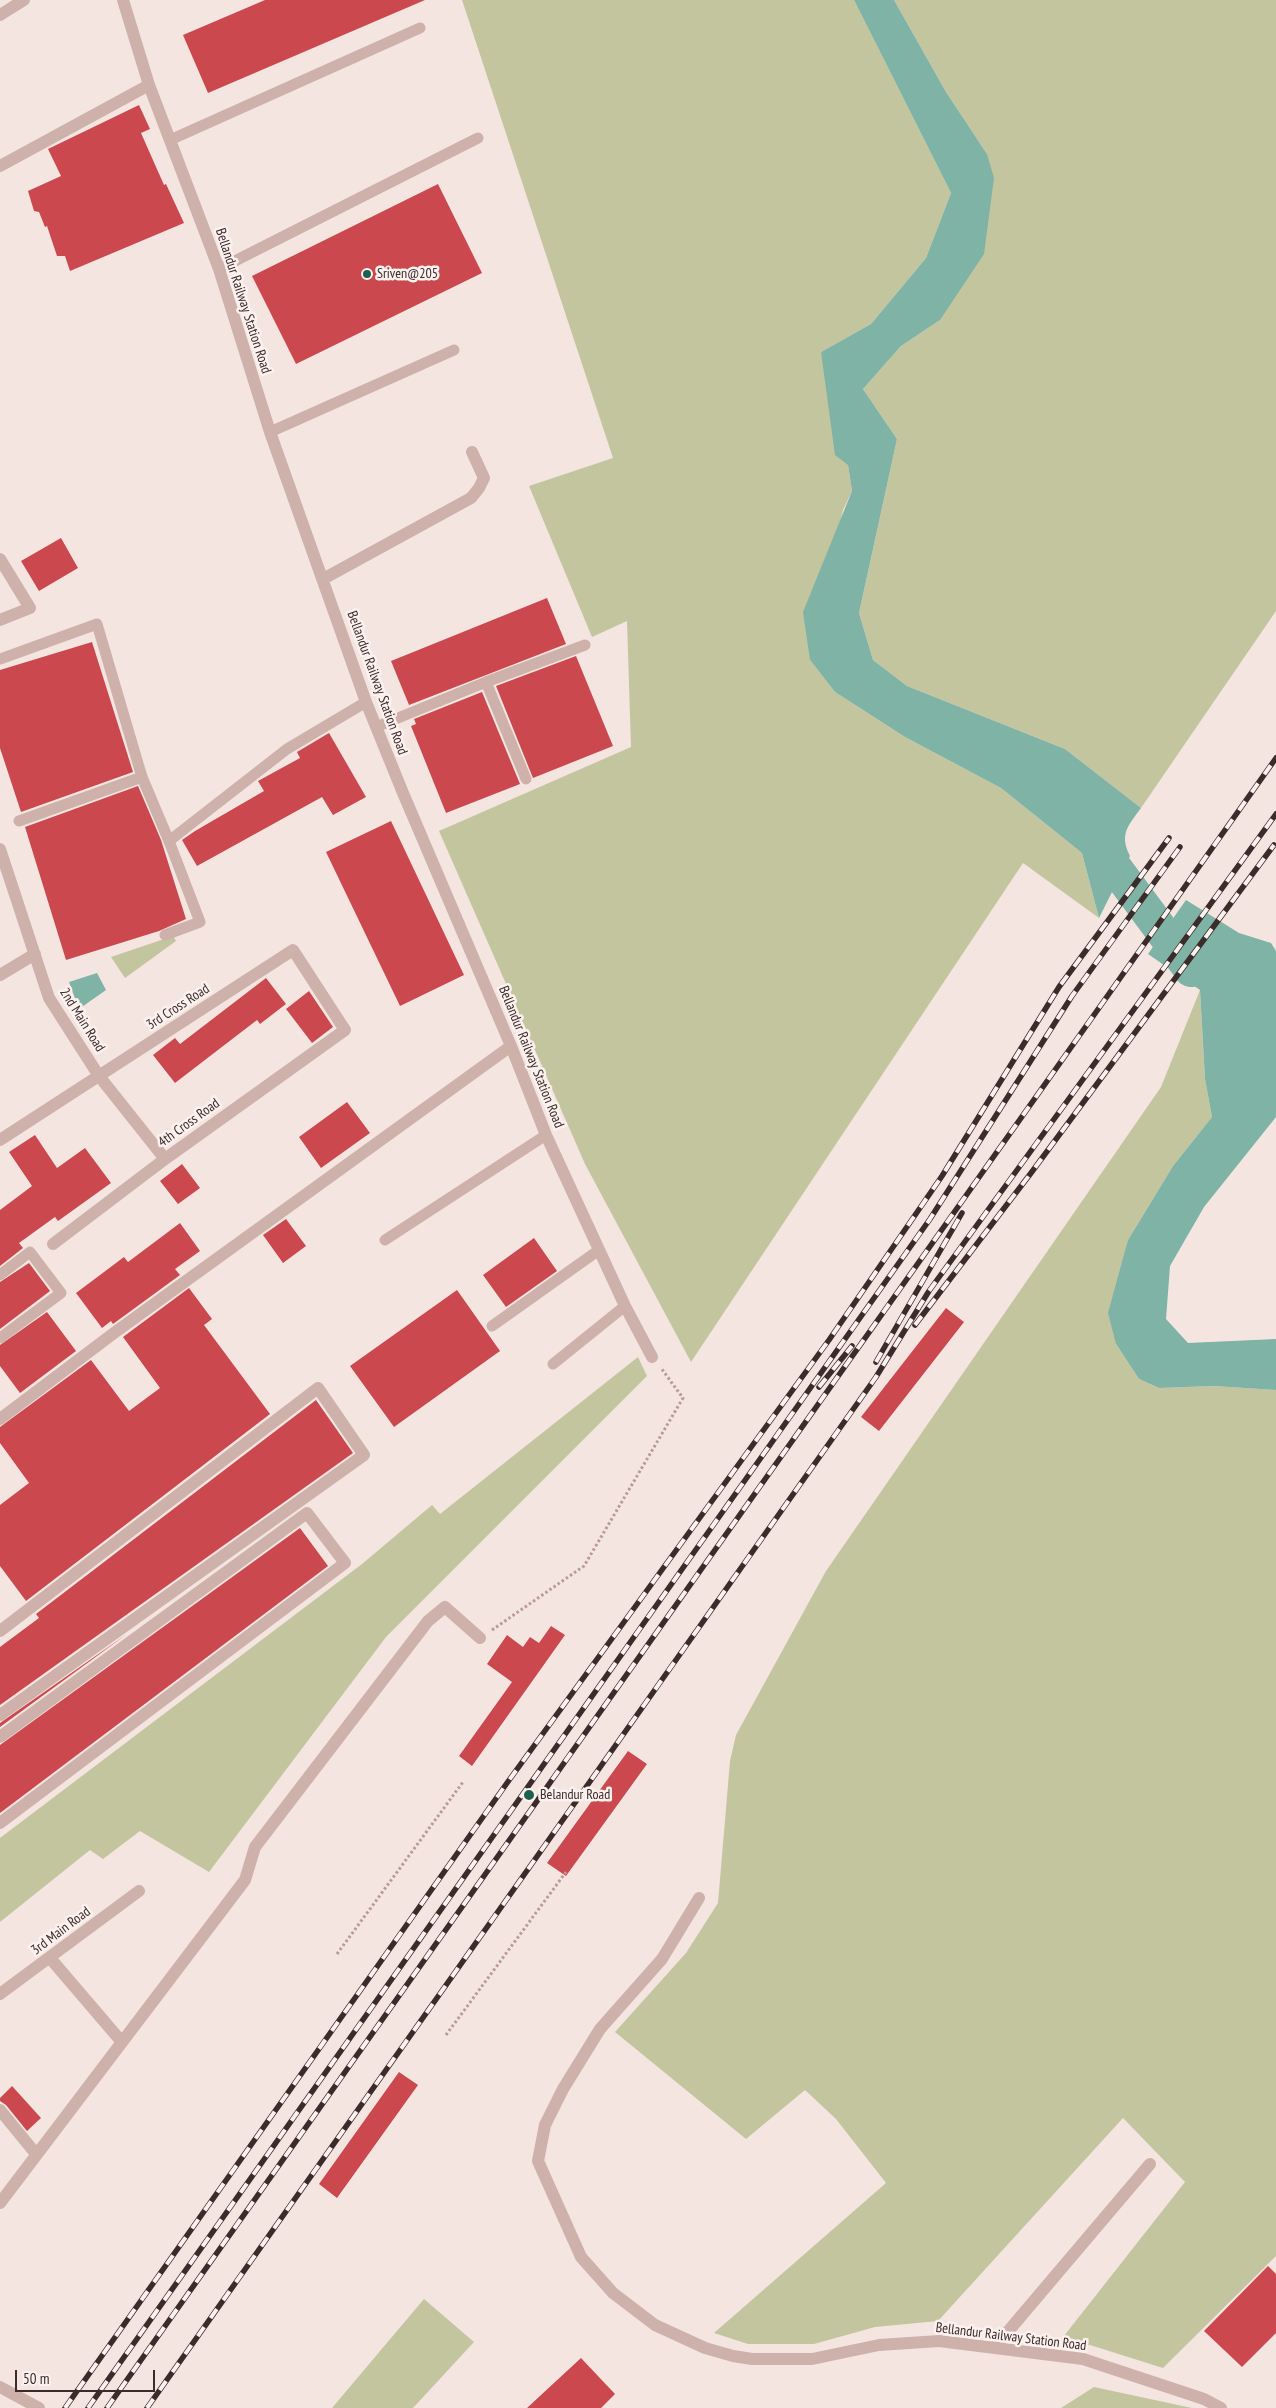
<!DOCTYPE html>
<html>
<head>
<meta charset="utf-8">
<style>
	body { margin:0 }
	#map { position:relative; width:1276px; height:2408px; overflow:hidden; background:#f4e5e0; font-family:"PT Sans Narrow",sans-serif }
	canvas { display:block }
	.scale { position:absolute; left:15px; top:2370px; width:140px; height:22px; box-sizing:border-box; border:2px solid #3b2b2b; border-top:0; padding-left:6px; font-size:15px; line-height:18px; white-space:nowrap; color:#3b2b2b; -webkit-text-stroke:4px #fbf1ee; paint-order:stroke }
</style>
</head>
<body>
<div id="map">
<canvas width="1276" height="2408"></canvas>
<div class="scale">50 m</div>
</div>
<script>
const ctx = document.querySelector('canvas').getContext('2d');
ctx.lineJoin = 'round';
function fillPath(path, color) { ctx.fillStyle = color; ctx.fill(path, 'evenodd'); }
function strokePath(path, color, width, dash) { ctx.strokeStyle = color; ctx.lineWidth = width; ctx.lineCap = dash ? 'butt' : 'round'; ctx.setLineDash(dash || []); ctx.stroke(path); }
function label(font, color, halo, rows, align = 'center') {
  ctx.font = font + ' "PT Sans Narrow",sans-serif'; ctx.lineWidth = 5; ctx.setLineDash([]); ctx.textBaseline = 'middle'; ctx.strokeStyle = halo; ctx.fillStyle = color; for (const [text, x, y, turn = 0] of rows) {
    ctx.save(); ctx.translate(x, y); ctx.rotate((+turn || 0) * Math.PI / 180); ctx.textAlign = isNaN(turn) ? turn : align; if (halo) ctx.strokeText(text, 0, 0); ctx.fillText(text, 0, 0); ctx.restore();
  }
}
const green = new Path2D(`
	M462 0H854L951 193 926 258 871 324 821 352 848 465 852 491 843 510 810 660 835 692 905 737 1001 788 1082 853 1099 918 1023 863 691 1362 585 1164 439 831 631 747 627 621 592 637 529 486 613 458Z
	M894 0H1276V611L1141 808 1065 749 907 686 873 660 859 613 897 439 863 389 901 346 940 320 987 154 946 92Z
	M173 936 176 941 125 978 111 957Z
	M1200 990 1205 1079 1212 1117 1173 1166 1128 1240 1116 1344 1139 1379 1159 1388 1214 1386 1276 1390V2256L1163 2368 1090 2345 1060 2341 1185 2182 1123 2118 938 2321 875 2327 814 2344H748L714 2333 886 2183 836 2119 805 2090 746 2139 615 2032 686 1953 718 1903 730 1761 736 1735 826 1571 1161 1087Z
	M638 1357 647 1376 386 1637 209 1872 140 1831 103 1859 90 1850 0 1922V1838L362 1564 432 1505 440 1514Z
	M424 2299 474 2342 413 2408H332Z
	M1094 2387 1192 2408H1061Z`);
const water = new Path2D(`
	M854 0H894L946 92 987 154 994 178 984 254 940 320 901 346 863 389 897 439 859 613 873 660 907 686 1065 749 1141 808C1128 826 1119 834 1130 856L1099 918 1082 853 1001 788 905 737 835 692 810 660 803 612 852 491 848 465 835 455 821 352 871 324 926 258 951 193Z
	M1186 900 1239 933 1271 943 1276 951V1117L1204 1207 1170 1266 1166 1319 1188 1343 1276 1339V1390L1214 1386 1159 1388 1139 1379 1116 1344 1108 1313 1128 1240 1173 1166 1212 1117 1205 1079 1200 990 1148 954Z
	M97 973 106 990 79 1009 69 982Z`);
const river = new Path2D(`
	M1093 838 1191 970`);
const building = new Path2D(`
	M265 0H425L208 93 183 35Z
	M139 105 150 129 141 133 164 185 166 184 184 223 70 271 65 256H57L47 226 45 227 39 212 34 211 28 191 61 176 48 149Z
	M438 184 482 273 296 364 252 276Z
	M61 538 78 568 39 591 21 561Z
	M547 598 566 644 409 705 391 661Z
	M92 642 133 772 21 812 0 748V670Z
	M576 656 613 746 533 778 496 686Z
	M482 692 520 784 446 813 411 726 416 724 414 719Z
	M329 733 366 797 333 815 322 797 197 866 182 840 195 831 264 791 258 781 300 758 297 752Z
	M138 786 161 840 186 919 159 931 66 960 25 827Z
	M391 821 464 975 400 1006 326 852Z
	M266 978 286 1004 260 1024 257 1020 175 1083 153 1055 175 1038 180 1044Z
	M309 991 333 1027 312 1043 286 1009Z
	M347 1102 370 1133 321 1168 299 1137Z
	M35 1135 57 1168 85 1148 111 1183 58 1221 55 1217 19 1243 23 1248 0 1266V1210L32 1186 9 1152Z
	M182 1164 200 1188 178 1204 160 1181Z
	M286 1219 306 1246 283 1263 263 1235Z
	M180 1223 200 1251 175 1269 180 1275 113 1324 111 1321 102 1328 76 1293 124 1257 128 1262Z
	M534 1238 557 1271 506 1307 483 1275Z
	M29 1263 50 1291 0 1329V1282Z
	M189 1288 212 1319 204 1325 270 1414 26 1601 0 1566V1505L29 1483 0 1443V1427L91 1360 129 1411 160 1388 123 1337Z
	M457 1290 500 1351 394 1427 350 1366Z
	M946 1308 964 1322 879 1431 861 1417Z
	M47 1312 76 1351 20 1393 0 1366V1345Z
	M316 1400 353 1453 0 1705V1647L39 1618 36 1614Z
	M300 1528 328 1566 0 1813V1745Z
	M551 1626 565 1635 472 1766 459 1756 512 1682 487 1664 507 1635 523 1647 530 1637 539 1643Z
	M127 1634 0 1727V1723Z
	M628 1751 647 1764 566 1876 547 1863Z
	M399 2072 418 2085 337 2198 319 2184Z
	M12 2086 41 2118 27 2131 6 2105 0 2101V2098Z
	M1268 2266 1276 2274V2333L1242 2367 1204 2331Z
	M581 2358 615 2394 601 2408H527Z`);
const path = new Path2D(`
	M492 1630 584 1566 683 1398 661 1368
	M337 1954 463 1782
	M446 2035 566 1872`);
const service = new Path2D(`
	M170 140 420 28
	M219 269 478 138
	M270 432 454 350
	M0 659 97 624 142 777 169 841 287 749 366 702
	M486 682 526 779
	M376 727 486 682 585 645
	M19 821 142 777
	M165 935 200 922 169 841
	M385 1240 546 1135
	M0 1275 30 1252 61 1293 0 1338
	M492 1326 599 1250
	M553 1364 625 1306`);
const minor = new Path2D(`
	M123 0 149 85 219 269 270 432 366 702 403 793 511 1046 546 1135 625 1306 652 1357
	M0 15 24 0
	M0 166 149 85
	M0 559 30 608 0 620
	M323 579 471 498 479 488 484 478 472 452
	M0 849 49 998 99 1076 165 1159
	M0 975 35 954
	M0 1140 293 950 345 1030 165 1159 53 1244
	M0 1419 114 1333 511 1046
	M0 1631 318 1388 364 1455 0 1715
	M0 1737 307 1513 345 1563 0 1823
	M699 1898 662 1959 600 2029 563 2089 545 2125 538 2161 581 2257 613 2293 655 2325 705 2348 733 2356 752 2359H812L879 2345 939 2341 1083 2359 1204 2399 1221 2408
	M50 1958 121 2041
	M0 1994 139 1891
	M0 2110 36 2154
	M0 2203 245 1880 255 1847 428 1621 445 1607 480 1638
	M994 2348 1150 2164`);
const tertiary = new Path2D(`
	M0 2387 39 2408`);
const rail = new Path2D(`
	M915 1325 1031 1173 1274 845
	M876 1362 962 1213
	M819 1387 852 1346
	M65 2408 507 1783 829 1340 942 1176 1059 987 1169 838
	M88 2408 930 1219 1072 996 1180 847
	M107 2408 1276 758
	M147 2408 876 1377 929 1291 1276 814`);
const markers = [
	[367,274,5,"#1d5f50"],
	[529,1795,6,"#1d5f50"]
];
const poiNames = [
	["Sriven@205",377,274],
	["Belandur Road",540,1795]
];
const streetNames = [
	["Bellandur Railway Station Road",243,301,72],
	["Bellandur Railway Station Road",377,683,70],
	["3rd Cross Road",178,1007,-33],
	["2nd Main Road",82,1020,58],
	["Bellandur Railway Station Road",531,1057,68],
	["4th Cross Road",189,1123,-36],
	["3rd Main Road",61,1931,-37],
	["Bellandur Railway Station Road",1011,2337,7]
];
fillPath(green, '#c3c59f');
fillPath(water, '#7eb3a5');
strokePath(river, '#7eb3a5', 34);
fillPath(building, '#cb484f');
strokePath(path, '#ba9a95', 3, [2.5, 2.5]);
strokePath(service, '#ceb1ab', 11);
strokePath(minor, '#ceb1ab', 12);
strokePath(tertiary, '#ceb1ab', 12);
strokePath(rail, '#3b2b2b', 5.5);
strokePath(rail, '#fbf1ee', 4, [11]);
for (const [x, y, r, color] of markers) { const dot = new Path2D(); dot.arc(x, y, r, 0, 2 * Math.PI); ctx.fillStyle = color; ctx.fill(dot); strokePath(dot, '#fbf1ee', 2); }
label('14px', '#3b2b2b', '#fbf1ee', poiNames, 'left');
label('14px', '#3b2b2b', '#fbf1ee', streetNames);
</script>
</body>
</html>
